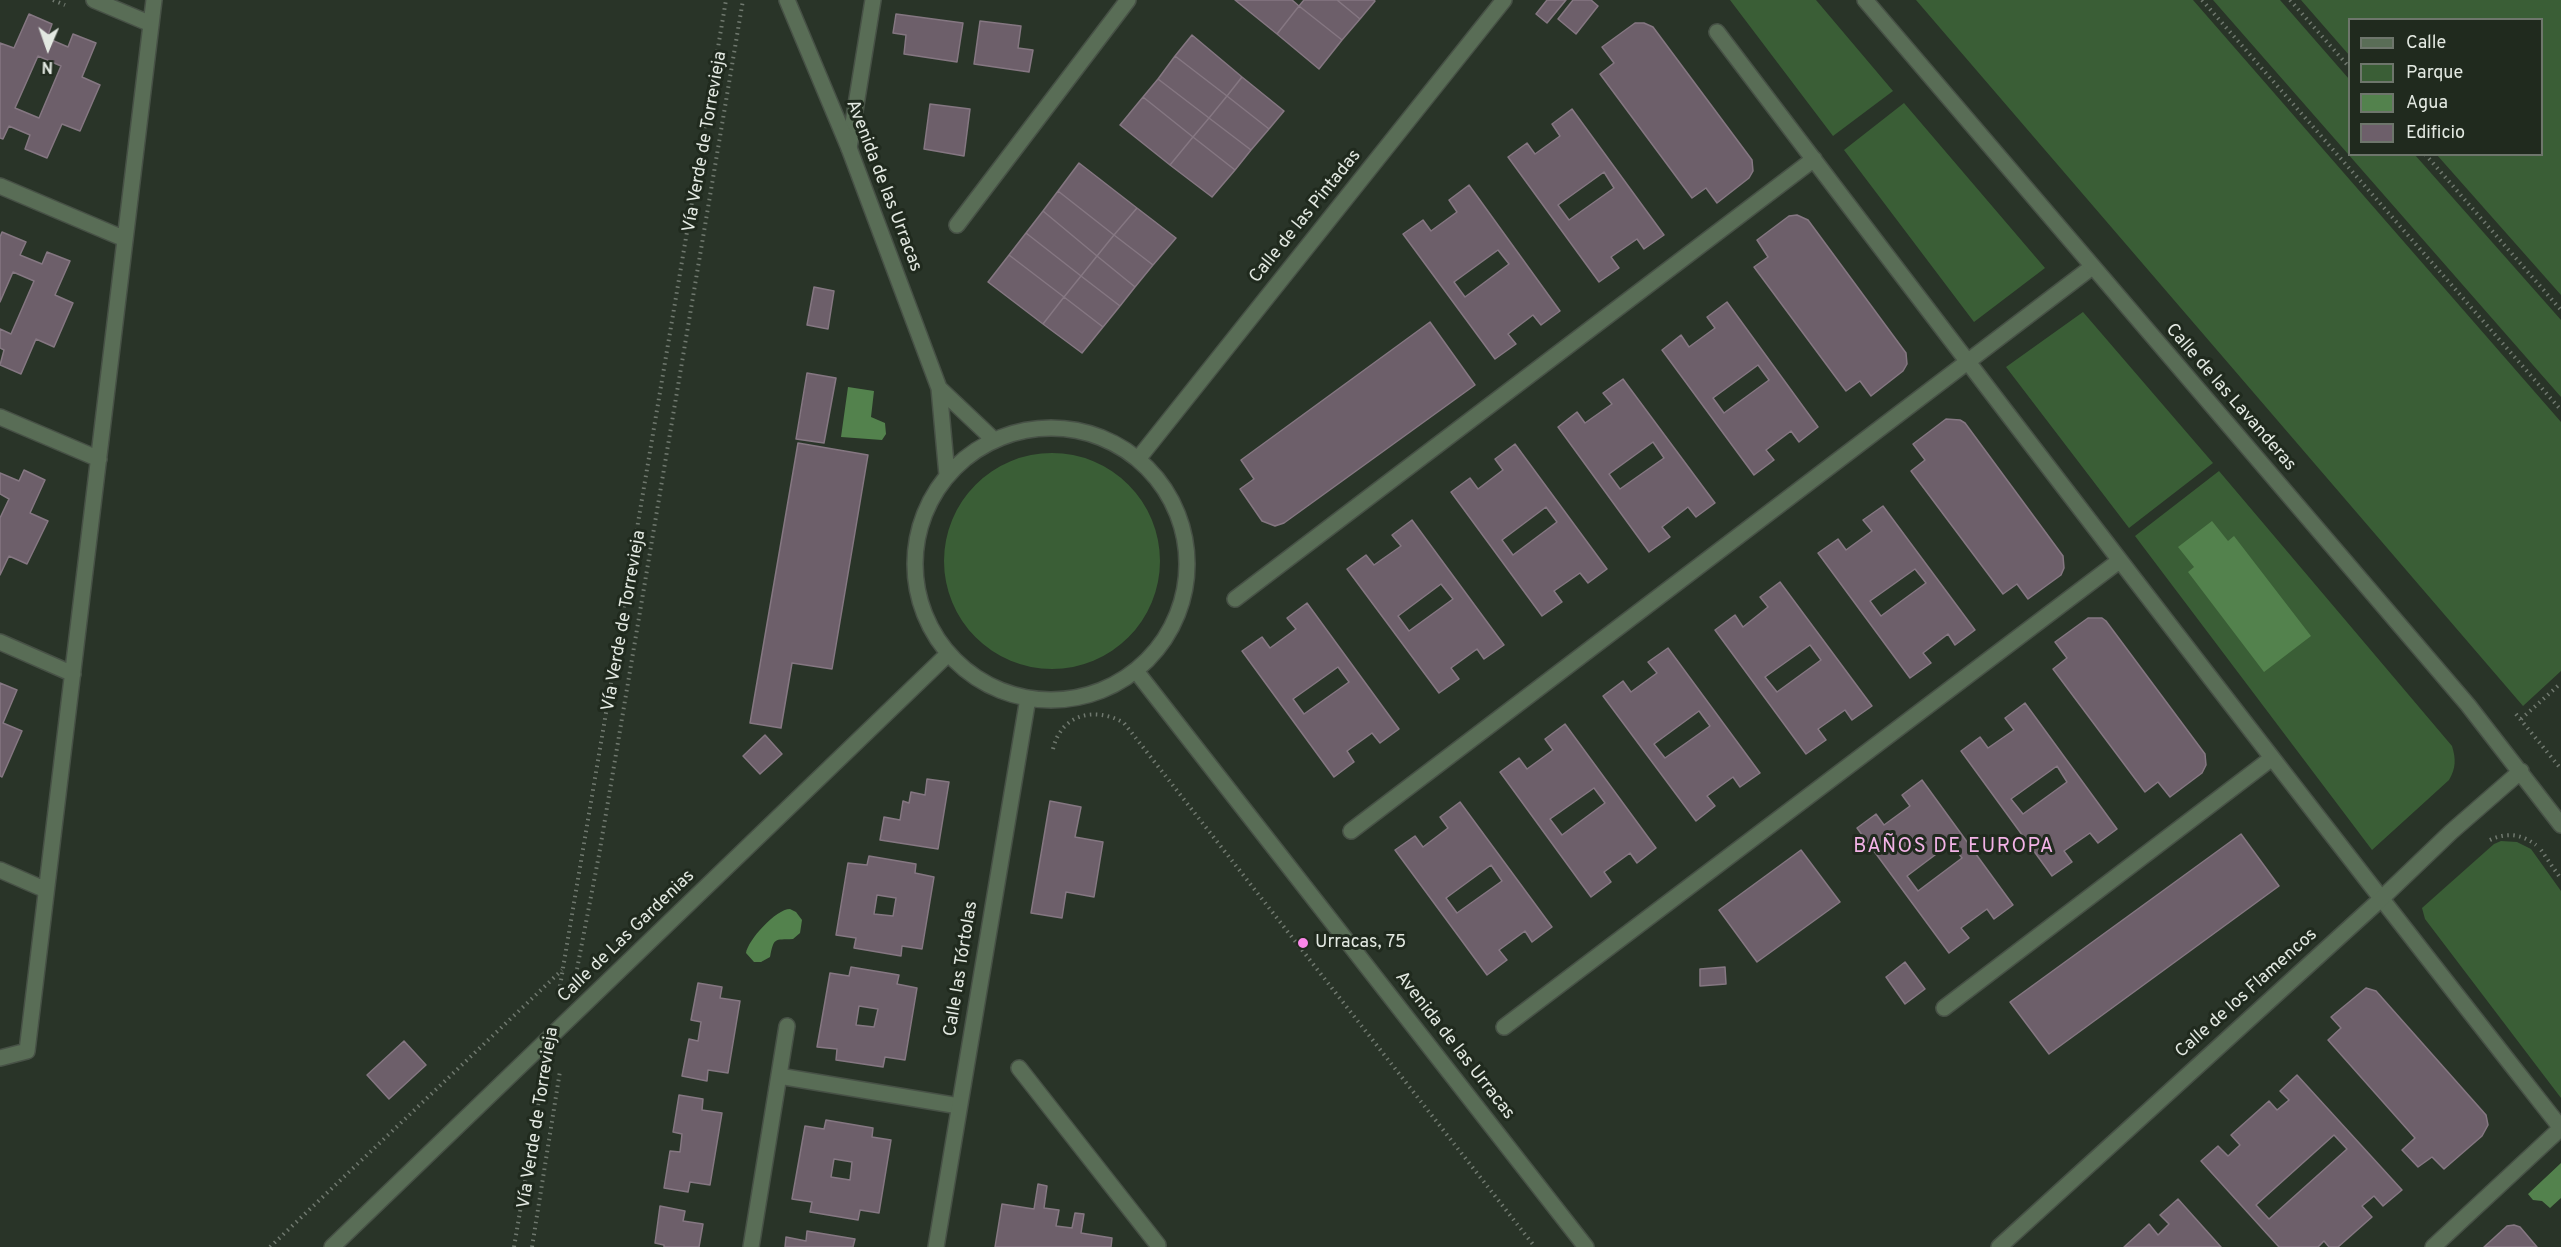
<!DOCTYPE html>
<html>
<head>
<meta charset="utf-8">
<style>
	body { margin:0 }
	#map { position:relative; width:2561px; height:1247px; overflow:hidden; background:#293428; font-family:Overpass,sans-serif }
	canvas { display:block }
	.legend { position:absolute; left:2348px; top:18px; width:195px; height:138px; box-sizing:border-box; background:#202a1e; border:2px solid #6e766c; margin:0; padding:8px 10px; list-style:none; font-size:18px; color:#e3e9e2 }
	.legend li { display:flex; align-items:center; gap:12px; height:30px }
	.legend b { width:30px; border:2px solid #6e766c }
	.north { position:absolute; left:18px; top:18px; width:60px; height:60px; -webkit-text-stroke:4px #202a1e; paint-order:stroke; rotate:182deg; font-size:16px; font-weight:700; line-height:24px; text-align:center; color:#e3e9e2 }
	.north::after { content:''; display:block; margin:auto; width:21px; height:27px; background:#e3e9e2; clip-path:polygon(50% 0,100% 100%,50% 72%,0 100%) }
</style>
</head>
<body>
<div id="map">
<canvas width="2561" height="1247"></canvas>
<ul class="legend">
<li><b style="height:8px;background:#596d56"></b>Calle</li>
<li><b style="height:16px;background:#3a5e36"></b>Parque</li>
<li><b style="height:16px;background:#53824d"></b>Agua</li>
<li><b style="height:16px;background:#6d5f6a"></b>Edificio</li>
</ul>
<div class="north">N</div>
</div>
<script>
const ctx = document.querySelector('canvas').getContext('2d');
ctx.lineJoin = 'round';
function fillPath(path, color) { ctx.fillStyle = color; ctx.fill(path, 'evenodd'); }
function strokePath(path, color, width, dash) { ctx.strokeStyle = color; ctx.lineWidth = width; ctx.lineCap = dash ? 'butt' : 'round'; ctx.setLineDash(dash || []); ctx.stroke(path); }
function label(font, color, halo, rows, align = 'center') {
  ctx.font = font + ' Overpass,sans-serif'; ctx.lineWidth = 6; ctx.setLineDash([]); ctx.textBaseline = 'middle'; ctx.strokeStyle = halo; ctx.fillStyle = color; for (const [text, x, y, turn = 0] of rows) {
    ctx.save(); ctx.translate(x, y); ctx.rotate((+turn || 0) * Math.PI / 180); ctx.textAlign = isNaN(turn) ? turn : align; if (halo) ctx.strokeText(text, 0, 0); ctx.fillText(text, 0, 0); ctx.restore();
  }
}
const green = new Path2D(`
	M1730 0H1816L1893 91 1833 136Z
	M1916 0H2193L2561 422V671L2523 706Z
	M2213 0H2280L2349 79 2350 154 2415 155 2561 320V397Z
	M2301 0H2561V295L2437 155 2542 154V20H2350L2349 55Z
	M1904 103 2045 268 1974 322 1844 150Z
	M2083 312 2213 463 2129 528 2006 367Z
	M944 561a108 108 0 1 1 216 0a108 108 0 1 1-216 0Z
	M2219 471 2452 746C2456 759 2456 768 2449 780L2372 850 2135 536Z
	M2501 841 2517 842 2531 849 2561 891V1098L2425 919 2422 908 2494 844Z`);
const water = new Path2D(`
	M848 387 874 391 871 417 885 423 886 434 882 440 841 437Z
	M2212 521 2228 541 2234 536 2311 636 2264 672 2188 572 2194 567 2178 547Z
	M790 909 796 912 802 920 800 933 793 939C774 940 774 937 770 957L761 962H754L746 953C748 940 776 909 790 909Z
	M2561 1163V1198L2550 1208 2542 1201 2533 1200 2528 1194Z`);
const building = new Path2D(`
	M1235 0H1292L1299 6 1277 34Z
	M1304 0H1337L1360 19 1342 40 1299 6Z
	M1337 0H1374L1375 1 1360 19Z
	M1547 0H1566L1547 23 1536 14Z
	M1573 0H1591L1598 6 1576 34 1558 19Z
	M1299 6 1342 40 1319 69 1277 34Z
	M29 14 52 24 47 38 68 47 73 34 96 43 82 77 100 85 80 131 62 124 47 158 25 149 30 135 9 126 3 139 0 138V43L14 48ZM38 56 61 66 39 118 15 108Z
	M896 14 963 23 957 62 904 54 906 35 893 33Z
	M980 21 1021 26 1018 48 1033 50 1029 72 974 64Z
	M1635 23H1644L1653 27 1752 160 1753 171 1749 178 1717 203 1706 188 1692 198 1600 74 1614 63 1602 47Z
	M1192 35 1242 77 1227 96 1175 56Z
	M1175 56 1227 96 1209 118 1158 79Z
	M1242 77 1284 111 1269 129 1227 96Z
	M1158 79 1209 118 1193 137 1143 97Z
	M1227 96 1269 129 1251 150 1209 118Z
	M1143 97 1193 137 1170 165 1120 125Z
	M930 104 970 109 964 156 924 149Z
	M1572 109 1664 235 1644 249 1637 239 1611 257 1619 268 1599 282 1508 157 1527 143 1535 154 1560 136 1552 124ZM1604 172 1614 188 1569 220 1558 205Z
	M1209 118 1251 150 1235 170 1193 137Z
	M1193 137 1235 170 1212 197 1170 165Z
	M1079 163 1137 208 1114 235 1058 191Z
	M1469 185 1560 311 1541 325 1533 315 1508 334 1516 344 1495 359 1403 234 1423 220 1431 231 1457 212 1449 200ZM1498 250 1509 264 1465 297 1454 282Z
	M1058 191 1114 235 1097 256 1043 211Z
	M1137 208 1176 238 1153 265 1114 235Z
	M1043 211 1097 256 1081 276 1026 233Z
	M1797 215 1808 220 1906 353 1907 364 1903 371 1871 396 1860 381 1846 391 1754 267 1768 257 1757 240 1789 216Z
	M2 232 26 242 20 255 42 264 47 252 70 261 55 295 73 303 54 347 36 339 21 374 0 365 4 350 0 348V329L11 334 34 281 13 272 0 302V237Z
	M1026 233 1081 276 1064 297 1009 255Z
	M1114 235 1153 265 1135 287 1097 256Z
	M1009 255 1064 297 1043 324 988 282Z
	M1097 256 1135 287 1120 306 1081 276Z
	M1081 276 1120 306 1103 327 1064 297Z
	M814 287 834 291 828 329 807 325Z
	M1064 297 1103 327 1082 353 1043 324Z
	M1727 302 1818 427 1799 442 1791 431 1766 450 1774 460 1754 475 1662 350 1681 335 1689 347 1715 328 1707 317ZM1758 365 1769 380 1724 413 1713 398Z
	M1430 322 1475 385 1284 523 1275 526 1262 521 1240 489 1254 479 1241 460Z
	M807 373 836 378 824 443 796 439Z
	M1623 379 1715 503 1696 517 1688 507 1662 527 1670 537 1649 552 1558 427 1577 412 1585 423 1612 404 1603 393ZM1653 442 1664 458 1620 489 1609 474Z
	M1946 419 1960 420 1965 423 2063 556 2064 568 2061 575 2028 599 2017 584 2003 594 1911 471 1925 460 1913 444Z
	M798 443 868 455 832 669 792 663 781 728 750 723Z
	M1515 444 1607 569 1588 583 1580 573 1554 591 1562 602 1542 616 1451 492 1470 478 1478 489 1503 470 1495 459ZM1546 507 1557 522 1513 555 1502 540Z
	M24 470 45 480 30 513 48 521 27 564 9 556 0 575V518L9 499 0 494V473L19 481Z
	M1883 506 1975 630 1955 645 1948 634 1923 653 1931 663 1910 678 1818 553 1838 539 1846 550 1872 531 1863 520ZM1915 569 1926 583 1881 616 1870 601Z
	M1412 520 1504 645 1484 659 1477 649 1451 668 1459 679 1439 693 1347 569 1366 555 1374 565 1401 546 1392 535ZM1441 584 1453 599 1409 631 1398 616Z
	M1780 582 1872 706 1852 720 1845 710 1818 729 1826 740 1806 754 1715 630 1735 615 1743 627 1768 607 1760 597ZM1810 645 1821 660 1777 692 1765 677Z
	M1307 603 1399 729 1380 743 1372 733 1347 751 1354 762 1334 777 1242 651 1262 637 1270 648 1296 629 1287 618ZM1338 667 1349 682 1304 714 1293 699Z
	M2088 618H2102L2106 621 2205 754 2206 765 2202 773 2170 797 2158 782 2145 792 2053 669 2067 658 2055 642Z
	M1668 648 1760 773 1740 787 1733 777 1707 796 1715 806 1696 821 1603 696 1623 681 1631 692 1657 673 1648 662ZM1699 711 1710 726 1665 758 1654 744Z
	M0 683 17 690 3 723 22 731 2 777 0 776Z
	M2025 703 2117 829 2098 843 2090 833 2064 851 2072 862 2052 876 1961 751 1980 737 1988 748 2014 730 2005 718ZM2057 766 2067 782 2023 814 2011 799Z
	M1565 724 1656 848 1637 863 1630 853 1604 872 1611 882 1591 897 1500 772 1519 758 1527 769 1553 750 1545 739ZM1594 788 1605 803 1562 835 1550 819Z
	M765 735 782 754 760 774 743 756Z
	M927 779 949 782 938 849 880 840 884 817 900 820 903 801 909 803 911 792 925 795Z
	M1922 780 2013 905 1994 919 1987 909 1961 928 1969 938 1949 953 1857 828 1876 814 1884 825 1910 806 1902 795ZM1951 843 1962 858 1918 891 1907 876Z
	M1050 801 1081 807 1075 837 1103 842 1094 897 1066 892 1062 918 1031 913Z
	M1460 802 1552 927 1532 942 1525 931 1499 950 1507 960 1487 975 1395 850 1415 836 1423 847 1448 828 1440 817ZM1491 865 1502 881 1457 913 1446 898Z
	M2241 834 2279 886 2049 1054 2010 1002Z
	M1801 850 1840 902 1757 962 1719 910Z
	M869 856 916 864 915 873 934 877 922 949 902 946 901 956 854 948 856 938 836 935 848 863 867 865ZM877 895 896 898 893 916 874 914Z
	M1905 962 1925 989 1905 1004 1886 977Z
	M851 967 899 975 897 984 917 988 905 1060 885 1057 883 1067 836 1060 837 1049 817 1047 830 973 849 976ZM859 1006 878 1009 874 1027 856 1025Z
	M1725 967 1726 984 1700 986V969Z
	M698 983 722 987 720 998 740 1001 728 1073 708 1070 707 1081 682 1076 689 1039 698 1041 701 1022 691 1020Z
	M2366 988 2376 991 2486 1115 2488 1125 2482 1136 2444 1169 2432 1157 2418 1167 2402 1150 2415 1138 2328 1040 2341 1028 2331 1017Z
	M404 1041 426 1065 389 1099 367 1075Z
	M2297 1075 2402 1190 2383 1206 2374 1196 2362 1206 2372 1217 2338 1247H2329L2324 1241 2318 1247H2279L2201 1161 2218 1146 2228 1156 2240 1145 2231 1135 2269 1101 2277 1110 2289 1100 2280 1091ZM2334 1135 2347 1149 2269 1219 2256 1205Z
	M679 1095 703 1099 702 1110 722 1113 710 1185 690 1182 688 1192 664 1188 670 1151 680 1152 682 1134 673 1132Z
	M826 1120 873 1128 872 1137 891 1140 879 1213 860 1210 858 1220 810 1212 812 1202 792 1199 805 1126 824 1129ZM834 1159 852 1162 850 1180 831 1177Z
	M1038 1184 1047 1186 1044 1208 1059 1210 1056 1226 1072 1228 1075 1213 1084 1214 1081 1233 1112 1238 1111 1247H995L1002 1204 1034 1209Z
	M2178 1199 2221 1247H2124L2149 1224 2158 1235 2169 1224 2160 1215Z
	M660 1206 685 1211 683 1221 703 1224 699 1247H664V1245L655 1243Z
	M2514 1225 2520 1227 2537 1247H2484L2507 1226Z
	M807 1231 855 1239 853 1247H785L786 1237 806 1241Z`);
const path = new Path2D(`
	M53 0 65 5
	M2202 0 2561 410
	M2290 0 2350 68
	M2425 154 2561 310
	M2516 714 2561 769
	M2521 719 2561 683
	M1053 749C1061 714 1095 706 1124 723L1535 1247
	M2490 840C2507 832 2521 834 2536 845
	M2541 850 2561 879
	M577 969 599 855 743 0
	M560 986 726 0
	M270 1247 562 970
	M514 1247 541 1088
	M532 1247 560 1071`);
const lane = new Path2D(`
	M94 0 151 24
	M1717 32C1995 399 2276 766 2561 1128
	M849 148 873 0
	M0 186 125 239
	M957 225 1128 0
	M0 417 99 459
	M1235 599 1814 159
	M0 642 73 674
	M1351 831 2092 267
	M0 870 46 890
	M1944 1008 2272 758
	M1504 1027 2119 561
	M0 1058 27 1051 154 0
	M1019 1068 1158 1245
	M779 1076 959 1106
	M751 1247 787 1026
	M2433 1247 2561 1128`);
const street = new Path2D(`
	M787 0 849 148 939 388 947 475
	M1865 0 2468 705 2561 825
	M939 388 994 440
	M915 564a136 136 0 1 1 272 0a136 136 0 1 1-272 0Z
	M1138 459 1504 0
	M1136 671 1586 1247
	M332 1247 948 654
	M936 1247 1028 698
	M1999 1247 2381 899 2451 832 2521 771`);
const markers = [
	[1303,943,6,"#fa87e8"]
];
const streetNames = [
	["Vía Verde de Torrevieja",706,142,-80],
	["Avenida de las Urracas",883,186,69],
	["Calle de las Pintadas",1306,217,-51],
	["Calle de las Lavanderas",2230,398,49],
	["Vía Verde de Torrevieja",625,621,-80],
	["Calle de Las Gardenias",627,937,-44],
	["Calle las Tórtolas",962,969,-81],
	["Calle de los Flamencos",2247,994,-42],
	["Avenida de las Urracas",1454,1046,52],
	["Vía Verde de Torrevieja",539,1118,-81]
];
const poiNames = [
	["Urracas, 75",1315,943]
];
const neighbourhoodNames = [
	["BAÑOS DE EUROPA",1954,848]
];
fillPath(green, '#3a5e36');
fillPath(water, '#53824d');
fillPath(building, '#6d5f6a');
strokePath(building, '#857782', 1.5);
strokePath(lane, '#475146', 18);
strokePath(street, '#475146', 18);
strokePath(path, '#70796f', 4, [1.5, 4.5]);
strokePath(lane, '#596d56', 15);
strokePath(street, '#596d56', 15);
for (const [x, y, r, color] of markers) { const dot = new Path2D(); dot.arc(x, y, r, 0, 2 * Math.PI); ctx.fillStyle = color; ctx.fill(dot); strokePath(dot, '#202a1e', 2); }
label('18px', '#e3e9e2', '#202a1e', streetNames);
label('18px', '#e3e9e2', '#202a1e', poiNames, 'left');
ctx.letterSpacing = '1.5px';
label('20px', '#f3b3e7', '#202a1e', neighbourhoodNames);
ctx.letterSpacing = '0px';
</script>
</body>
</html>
